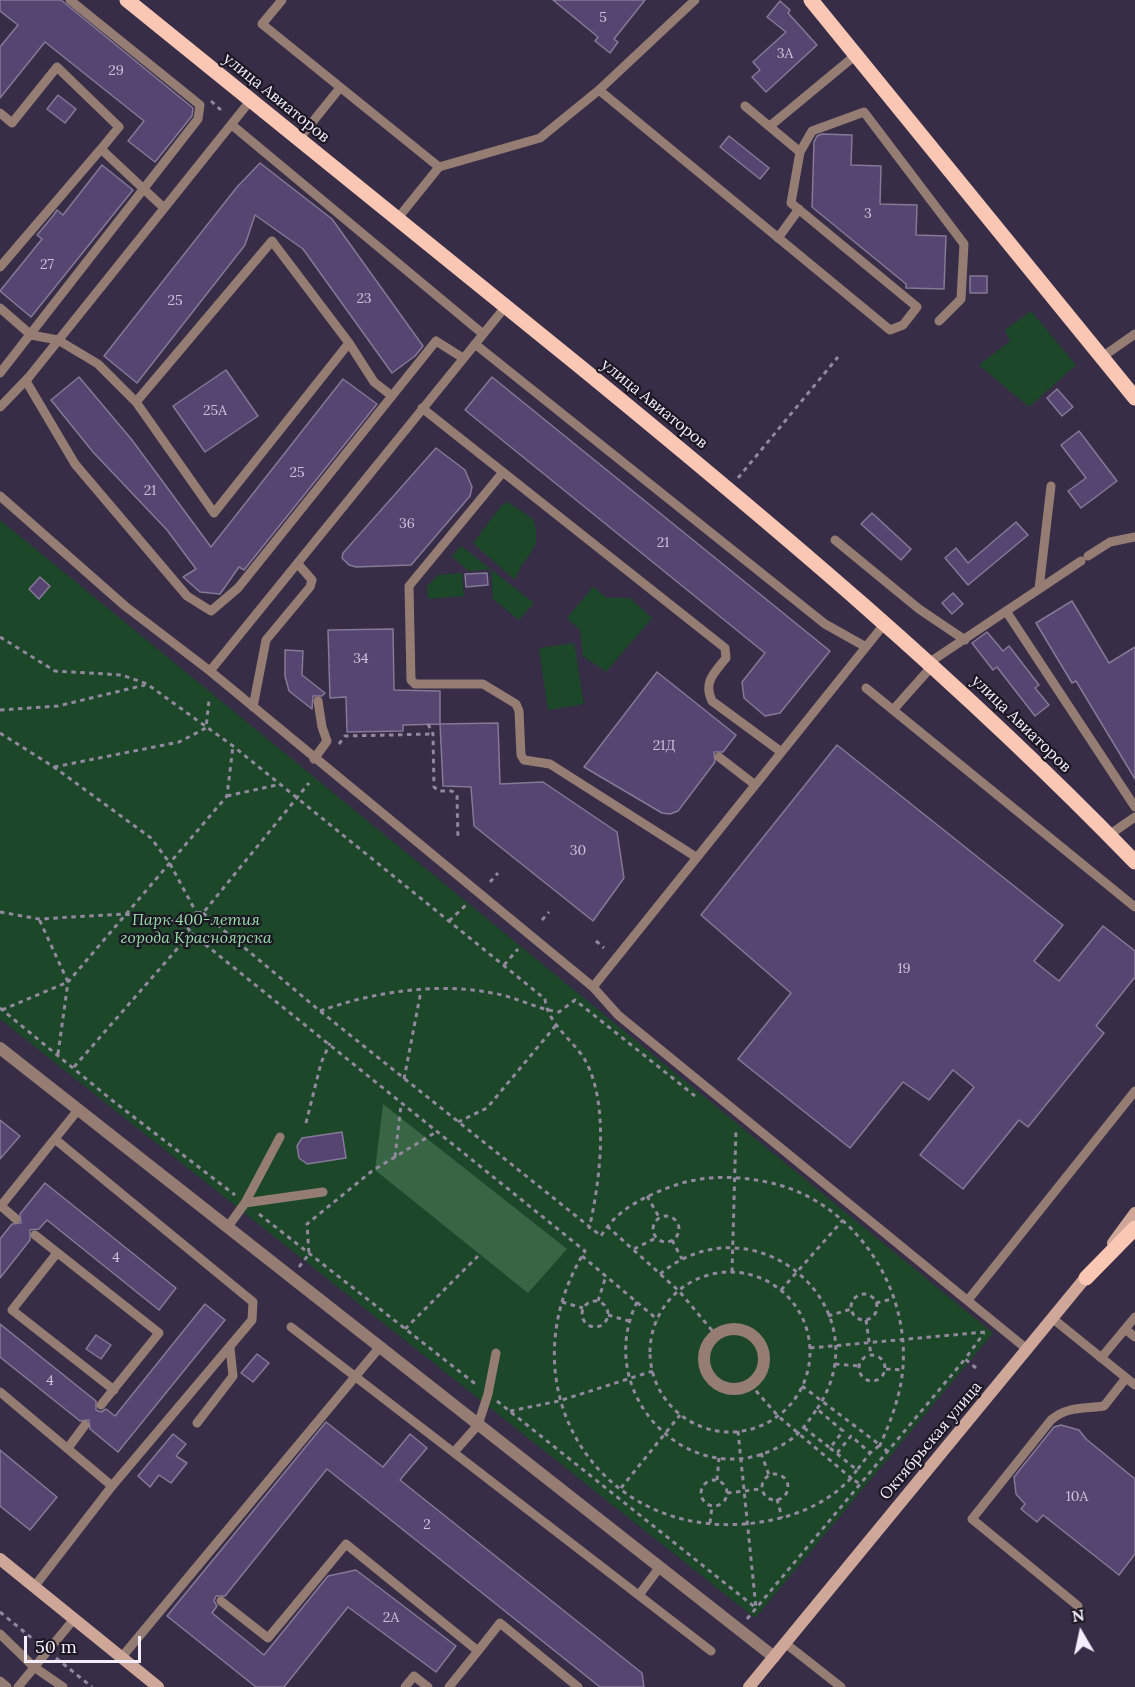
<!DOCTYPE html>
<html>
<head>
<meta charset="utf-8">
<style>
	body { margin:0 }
	#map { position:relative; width:1135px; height:1687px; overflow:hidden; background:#372d46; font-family:Lora,serif }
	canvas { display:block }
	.north { position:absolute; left:1051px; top:1603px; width:60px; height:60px; -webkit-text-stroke:4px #1c1823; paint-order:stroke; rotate:351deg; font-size:16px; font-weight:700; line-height:24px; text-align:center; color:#f3edfd }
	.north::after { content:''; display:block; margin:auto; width:21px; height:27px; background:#f3edfd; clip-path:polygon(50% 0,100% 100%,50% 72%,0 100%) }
	.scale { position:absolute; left:24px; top:1636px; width:117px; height:27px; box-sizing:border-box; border:3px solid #f3edfd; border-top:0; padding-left:8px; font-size:18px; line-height:21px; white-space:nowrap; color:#f3edfd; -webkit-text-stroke:4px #1c1823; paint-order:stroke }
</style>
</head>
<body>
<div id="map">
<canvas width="1135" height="1687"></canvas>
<div class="north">N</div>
<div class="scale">50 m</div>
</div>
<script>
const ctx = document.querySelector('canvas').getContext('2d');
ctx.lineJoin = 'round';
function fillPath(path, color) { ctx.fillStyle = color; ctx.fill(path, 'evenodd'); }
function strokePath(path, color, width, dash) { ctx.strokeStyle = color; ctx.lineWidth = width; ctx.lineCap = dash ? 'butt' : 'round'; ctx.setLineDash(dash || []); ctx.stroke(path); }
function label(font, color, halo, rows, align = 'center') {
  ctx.font = font + ' Lora,serif'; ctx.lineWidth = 4.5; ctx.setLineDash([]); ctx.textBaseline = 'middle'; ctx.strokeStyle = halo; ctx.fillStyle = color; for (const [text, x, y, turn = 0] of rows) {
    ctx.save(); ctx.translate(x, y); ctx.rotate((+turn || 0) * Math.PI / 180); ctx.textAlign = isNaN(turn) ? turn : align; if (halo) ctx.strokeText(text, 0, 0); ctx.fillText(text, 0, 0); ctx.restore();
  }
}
const green = new Path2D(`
	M1031 311 1076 365 1029 407 979 365 1010 341 1005 330Z
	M508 502 533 519C545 550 523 555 515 580L473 543 502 505Z
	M0 520 993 1333 755 1618 0 1019Z
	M461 546 534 603 519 620 493 599 491 569 469 571 452 556Z
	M462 573 464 596 428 599 427 586 438 575Z
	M593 587 607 598H630L652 618 606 672 583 656 580 630 567 618Z
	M574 643 584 704 548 710 539 648Z`);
const forest = new Path2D(`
	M383 1104 567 1249 528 1293 375 1170Z`);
const building = new Path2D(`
	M0 0H61L193 108 192 116 155 162 128 141 144 121 45 42 0 98V47L18 25 0 11Z
	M553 0H645L614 39 618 42 610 53 595 41 598 37Z
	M780 1 790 10 788 13 817 45 766 92 752 77 760 70 753 62 786 32 767 17Z
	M58 95 76 109 65 123 47 109Z
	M822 134 852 135 851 165 881 166 880 204 917 205 916 235 946 236 944 289 906 288V284L812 207 814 142 817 136Z
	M729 136 769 168 760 179 720 147Z
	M260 163 332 219 423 346 415 356 392 373 303 249 255 215 245 245 137 383 104 356 237 187Z
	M102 165 133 190 31 317 0 291 42 239 37 235 53 216 57 210 63 215Z
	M970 276H987V293H970Z
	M226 370 258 416 205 452 173 406Z
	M79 377 132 440 211 547 343 379 377 404 244 570 239 567 220 594 200 592 183 577 196 569 167 530 93 452 51 400Z
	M492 377 830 651 780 713 765 716 744 698 742 682 765 653 465 410Z
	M1057 389 1073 407 1062 416 1047 398Z
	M1079 431 1117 481 1081 508 1068 491 1086 478 1061 445Z
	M436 448 465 470 472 487 470 496 411 565 356 567 349 565 342 558 343 553Z
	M872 513 911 549 901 560 861 524Z
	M1016 522 1028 535 968 585 945 558 956 548 968 563Z
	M487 573 488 585 466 587 465 574Z
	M40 577 50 586 39 599 29 589Z
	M953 593 963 604 952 614 942 603Z
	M1072 601 1109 663 1135 647V779L1076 681 1072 683 1036 623Z
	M393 629 394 690 440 691V724L403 725V731L347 732 346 697 330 698 328 630Z
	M987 632 1003 651 1009 646 1039 685 1035 688 1049 705 1035 716 997 667 993 670 972 643Z
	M285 650 303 651 302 675 325 693 322 696H313L312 709 289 691 285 676Z
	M657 672 736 735 723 752H714L715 762 678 811 670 814 662 813 584 767Z
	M498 723 500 784 543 782 617 832 624 878 593 921 474 826 471 787 443 786 440 724Z
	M837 745 1063 925 1034 961 1059 981 1103 926 1135 951V977L1096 1026 1104 1033 1028 1127 1019 1120 963 1189 920 1155 974 1087 953 1070 929 1100 903 1082 850 1148 738 1059 791 993 701 915Z
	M0 1120 20 1136 0 1159Z
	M342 1132 346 1158 307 1164 299 1158 297 1146 302 1138Z
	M45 1183 176 1288 159 1310 47 1220 39 1229 30 1230V1240L0 1278V1239L12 1224 21 1223 20 1214Z
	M205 1304 225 1320 118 1452 90 1429 89 1420 80 1421 0 1357V1324L96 1401V1410L101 1412 106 1409 115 1416Z
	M96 1335 111 1345 101 1359 86 1349Z
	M257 1354 269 1363 253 1382 241 1373Z
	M326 1422 383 1467 410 1434 427 1448 400 1480 642 1673 644 1687H600L327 1469 225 1596H216L214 1601 217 1606 212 1613 264 1655 328 1576 356 1570 456 1646 436 1672 348 1607 284 1687H256L167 1616Z
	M1061 1425 1079 1430 1086 1439 1135 1479V1554L1119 1575 1043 1515 1037 1522 1021 1509 1025 1504 1016 1494 1014 1477 1054 1427Z
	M173 1434 186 1444 176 1456 187 1463 171 1483 159 1475 150 1487 138 1476Z
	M0 1450 57 1497 30 1530 0 1506Z`);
const path = new Path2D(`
	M211 101 221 110
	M738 478 838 357
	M0 637 55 671 122 675 147 684 233 746 545 999C547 1023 573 1040 585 1060 610 1105 600 1182 589 1229
	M0 710 58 706 145 685
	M428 724 433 734 434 787 439 791H452L457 796 458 840
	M0 733 54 767 151 838 169 862 196 912
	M339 744 345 736 432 734
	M54 767 179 742 206 728 209 700
	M227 796 281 784
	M490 882 498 873
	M0 912 39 919 124 914 185 923
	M203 913 320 1011 601 1236C615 1212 639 1199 665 1189 698 1175 733 1175 767 1182 850 1199 909 1282 903 1367 901 1394 891 1421 880 1445L887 1451
	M542 920 549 912
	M449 921 466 905
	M191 933 585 1251C499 1390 605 1551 767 1521 799 1515 829 1502 851 1478L860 1484
	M596 941 604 948
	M504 965 518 949
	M0 1008 113 1101 235 1195
	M2 1010 68 982 39 919
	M320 1011C376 991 443 981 502 995 521 1000 539 1009 559 1012L575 1000 695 1096
	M58 1054 68 982 227 796 233 746
	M74 1067 191 933 185 923 187 917 196 912 203 913 309 783
	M404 1079 421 991
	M458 1122 487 1108 557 1024
	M306 1123 321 1063 330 1043
	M395 1157 401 1105
	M647 1196 659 1217
	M259 1214 478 1386
	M653 1229a13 13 0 1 1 26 0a13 13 0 1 1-26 0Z
	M607 1226 679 1291 715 1334
	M672 1240 682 1259
	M634 1249 656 1238
	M582 1256 658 1320
	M299 1267 309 1254 307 1224 372 1171 436 1132
	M732 1272 736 1129
	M650 1352a80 80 0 1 1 160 0a80 80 0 1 1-160 0Z
	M660 1274C754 1196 885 1307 817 1409
	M781 1290 843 1220
	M851 1307a13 13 0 1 1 26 0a13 13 0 1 1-26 0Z
	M598 1301 606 1276
	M582 1314a13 13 0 1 1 26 0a13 13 0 1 1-26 0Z
	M562 1302 583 1308
	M637 1302C590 1398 699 1503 790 1440 801 1433 809 1420 817 1409L843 1431 830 1448 803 1427
	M876 1303 892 1299
	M608 1315 629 1321
	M828 1316 851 1309
	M866 1320 871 1355
	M405 1329 478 1256
	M810 1348 985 1332
	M859 1368a13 13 0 1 1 26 0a13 13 0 1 1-26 0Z
	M835 1364 859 1366
	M976 1368 965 1359 984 1333
	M886 1369 903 1370
	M750 1384 778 1416 851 1478 857 1470
	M802 1386 880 1445 870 1453
	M497 1401 756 1608
	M510 1411 559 1401 653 1371
	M738 1431 756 1608
	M830 1448 857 1470 870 1453 851 1436 837 1453
	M761 1453 769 1475
	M762 1487a13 13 0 1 1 26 0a13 13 0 1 1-26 0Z
	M701 1493a13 13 0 1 1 26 0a13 13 0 1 1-26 0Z
	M717 1480 719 1458
	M621 1488 680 1415
	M727 1493 761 1489
	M777 1499 782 1518
	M710 1523 712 1506
	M0 1612 39 1644
	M747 1619 965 1359
	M56 1658 92 1687`);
const lane = new Path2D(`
	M282 0 262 24 439 167 540 138 599 90 695 0
	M599 90 890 330 903 325 917 307 791 203 800 152 812 131 864 112 964 244 961 299 939 321
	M745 106 800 152
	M0 113 12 123 57 67 119 127 101 149 164 208
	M232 125 483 334
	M770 126 857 54
	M298 140 339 89
	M398 218 439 167
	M778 238 799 209
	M0 267 101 149
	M0 308 31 335 58 340 98 364 136 402 214 513 349 343
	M475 344 825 624 866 647
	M1102 357 1135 334
	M0 373 198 119 200 105 70 0
	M26 381 75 464 187 596 211 611 238 588 436 341 463 358
	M136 402 272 241 349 343 374 382 392 396
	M0 407 29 377 250 101
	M422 408 725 648 726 658C714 673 703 682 712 701L780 751
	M503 472 409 586 411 680 415 684H483L516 704 519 711 521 755 524 760 550 764 696 857
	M0 496 125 606 210 671 593 987
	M835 540 919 609 965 640
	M1088 556 1110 542 1135 537
	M1039 589 1051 486
	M1006 611 1135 807
	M886 622 593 987 618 1015 1028 1350
	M930 662 1081 561
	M210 671 506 306
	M866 688 1135 907
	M253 707 266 640 310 587 312 580 298 564
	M893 710 933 665
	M719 757 754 784
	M314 759 327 741 322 727 318 701
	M1109 835 1135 817
	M245 1203 323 1192
	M1 1206 16 1219
	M0 1207 78 1110
	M227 1228 245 1203 280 1137
	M35 1235 159 1333 101 1405
	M57 1253 12 1310 114 1390
	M968 1300 1135 1091
	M1052 1318 1135 1385
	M291 1327 711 1651
	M1125 1329 1135 1337
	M1101 1358 1135 1317
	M0 1392 112 1486
	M197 1423 233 1376 230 1348
	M68 1448 85 1425
	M455 1451 478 1425 488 1394 496 1353
	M34 1587 112 1486 252 1320 253 1302 56 1140
	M639 1595 659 1568
	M221 1601 268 1638 346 1544 478 1651 449 1687
	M1078 1606 972 1519 1051 1420C1067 1406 1084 1409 1104 1406L1126 1378
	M0 1634 34 1667 63 1687
	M785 1643 841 1687
	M478 1651 500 1623 578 1687
	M121 1658 379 1348
	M0 1681 7 1687
	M18 1687 74 1619
	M405 1687 414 1676 428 1687`);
const street = new Path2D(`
	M0 1048 774 1657
	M704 1359a30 30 0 1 1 60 0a30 30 0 1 1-60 0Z`);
const secondary = new Path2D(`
	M1113 1243 1135 1213
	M0 1559 158 1687
	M749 1687 1091 1271`);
const primary = new Path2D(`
	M127 0C278 121 428 243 578 365 771 523 961 682 1135 862
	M811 0 1135 398
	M1086 1278 1135 1228`);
const numberNames = [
	["5",603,18],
	["3А",785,54],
	["29",116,71],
	["3",868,214],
	["27",47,265],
	["23",364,299],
	["25",175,301],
	["25А",215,411],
	["25",297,473],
	["21",150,491],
	["36",407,524],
	["21",663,543],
	["34",361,659],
	["21Д",664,746],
	["30",578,851],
	["19",904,969],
	["4",116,1258],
	["4",50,1381],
	["10А",1077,1497],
	["2",427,1525],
	["2А",391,1618]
];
const streetNames = [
	["улица Авиаторов",276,98,39],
	["улица Авиаторов",654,404,39],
	["улица Авиаторов",1021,724,44],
	["Октябрьская улица",931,1441,-50]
];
const parkNames = [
	["Парк 400-летия",196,920],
	["города Красноярска",196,938]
];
fillPath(green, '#1c4729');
fillPath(forest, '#386645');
fillPath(building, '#574571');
strokePath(building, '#847996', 1.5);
strokePath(path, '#92899e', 3, [4.5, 4.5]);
strokePath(lane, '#967d74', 9);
strokePath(street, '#967d74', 12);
strokePath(secondary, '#cea799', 12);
strokePath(primary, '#fac7b5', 15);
label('14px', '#ccc3da', null, numberNames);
label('16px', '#f3edfd', '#1c1823', streetNames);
label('italic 16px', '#95dca6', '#1c1823', parkNames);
</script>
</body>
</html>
